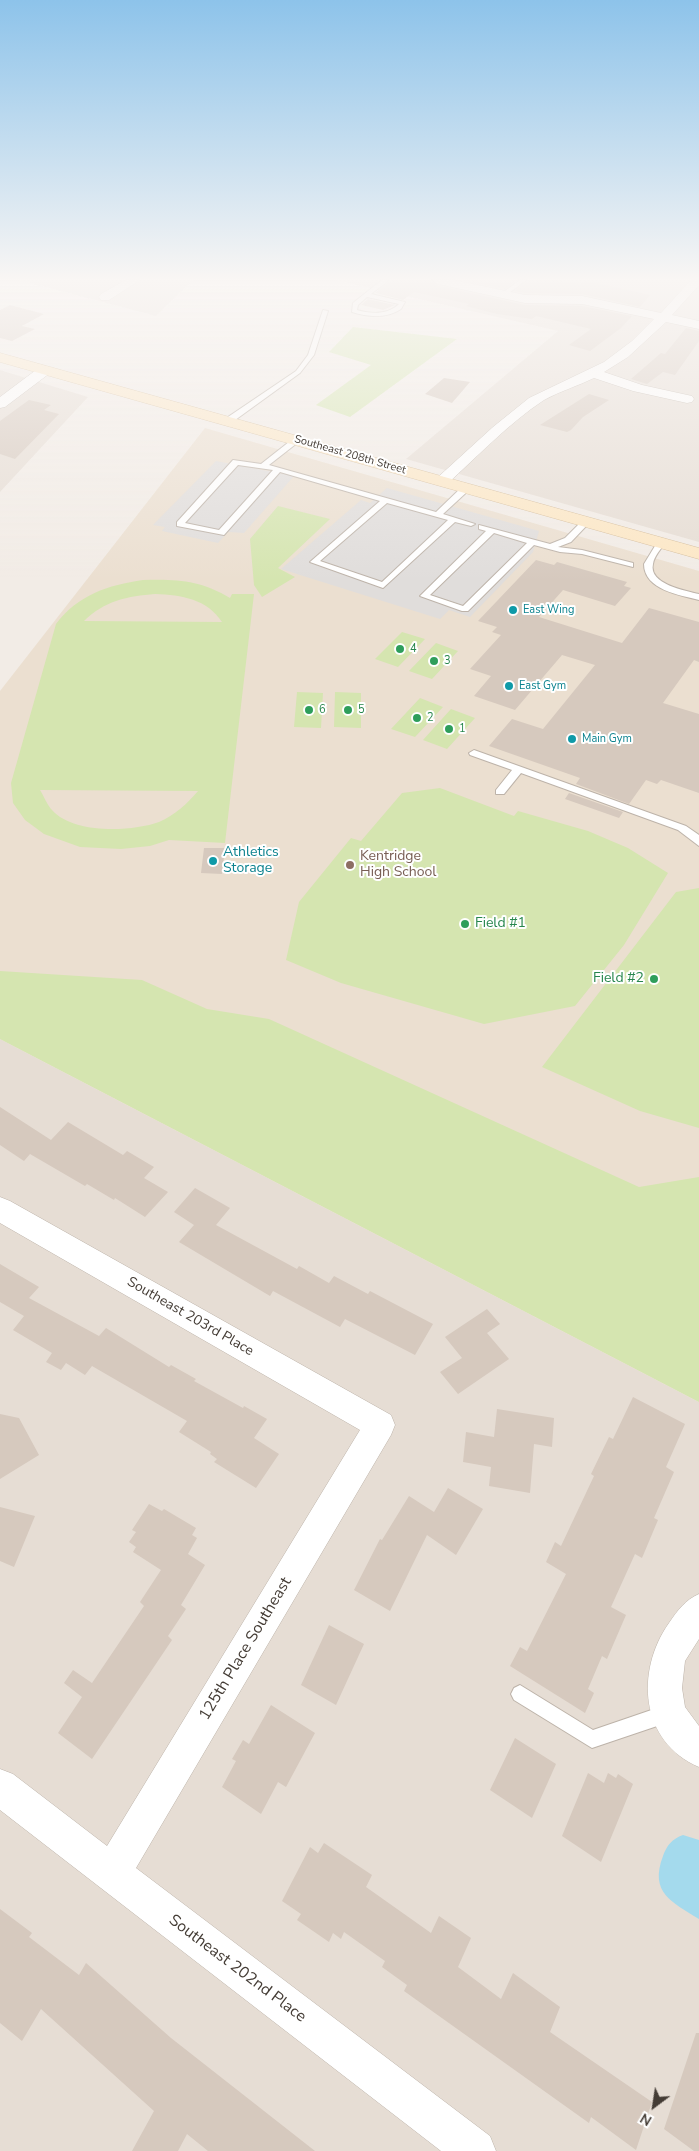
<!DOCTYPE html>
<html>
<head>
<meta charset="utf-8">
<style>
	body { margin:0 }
	#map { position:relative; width:699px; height:2151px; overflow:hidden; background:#f2ece6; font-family:"Nunito Sans",sans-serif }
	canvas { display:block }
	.north { position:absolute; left:629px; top:2081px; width:50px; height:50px; -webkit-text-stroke:4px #fff; paint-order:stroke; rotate:211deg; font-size:14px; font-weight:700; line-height:20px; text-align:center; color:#443c35 }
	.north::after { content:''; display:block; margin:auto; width:18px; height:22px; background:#443c35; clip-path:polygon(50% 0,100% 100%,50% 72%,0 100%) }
</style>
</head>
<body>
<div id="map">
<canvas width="699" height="2151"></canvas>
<div class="north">N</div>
</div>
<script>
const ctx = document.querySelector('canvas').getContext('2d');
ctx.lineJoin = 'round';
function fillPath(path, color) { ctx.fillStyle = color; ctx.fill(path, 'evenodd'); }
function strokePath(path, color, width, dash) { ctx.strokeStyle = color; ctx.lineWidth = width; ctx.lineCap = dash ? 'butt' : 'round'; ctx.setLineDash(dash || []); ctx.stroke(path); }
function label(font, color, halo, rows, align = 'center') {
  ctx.font = font + ' "Nunito Sans",sans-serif'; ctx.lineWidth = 4; ctx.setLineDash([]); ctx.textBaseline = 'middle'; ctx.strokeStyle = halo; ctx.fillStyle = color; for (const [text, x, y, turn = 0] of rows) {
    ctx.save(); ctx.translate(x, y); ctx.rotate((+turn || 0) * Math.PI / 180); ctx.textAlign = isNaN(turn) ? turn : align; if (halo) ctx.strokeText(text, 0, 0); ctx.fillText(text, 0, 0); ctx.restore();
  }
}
const residential = new Path2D(`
	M19 280H193L156 316Z
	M336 280H699V542L406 459 558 331Z
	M0 370 88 397 0 492Z
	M0 1039 699 1402V2151H0Z`);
const education = new Path2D(`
	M205 428 699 571V1402L0 1039V691Z`);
const green = new Path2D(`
	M353 327 457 339 350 417 316 405 371 365 329 352Z
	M278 506 330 519 278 568 295 577 262 597 254 585 250 539Z
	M143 580C177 579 200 580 230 598L232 594H254L225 843 169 840 150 846 121 849 80 847 44 834 25 820 13 803 11 783 56 624C78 595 108 585 143 580ZM155 594C182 595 207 599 222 622L84 621C104 601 128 596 155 594ZM40 790 198 791C187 804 175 815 159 822 131 832 73 834 52 810 47 805 44 796 40 790Z
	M402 632 425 639 398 667 375 659Z
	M436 643 458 651 432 679 409 671Z
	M297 692 323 693 321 728 294 727Z
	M335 692 361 693V728L334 727Z
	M420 698 443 707 415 737 391 729Z
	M451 709 475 718 447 749 423 740Z
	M440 788 514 816 518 811 588 831 628 848 668 873 624 945 575 1006 484 1024 341 983 286 960 299 902 351 838 361 841 402 793Z
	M699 888V1128L640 1111 542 1067 676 892Z
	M0 971 142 980 207 1009 269 1019 639 1187 699 1177V1402L0 1039Z`);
const parking = new Path2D(`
	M216 461 294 476 244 533 228 532 218 543 162 531 165 527 153 525Z
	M387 488 539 531 533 552 470 617 449 610 440 619 281 569 361 500 370 503Z`);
const water = new Path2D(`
	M683 1835 699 1840V1919C672 1902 649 1893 663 1856 667 1845 672 1839 683 1835Z`);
const building = new Path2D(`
	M392 280H430L438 286 525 305 582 306 632 316 621 328 590 351 569 345 591 329 536 316 532 319 497 314 466 306 469 304 414 292 403 300 375 293Z
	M460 280H517L505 289Z
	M528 280H557L580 284 587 281 650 295 640 307 582 294 525 293 515 291Z
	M368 299 395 305 383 310 361 305Z
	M10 305 44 314 22 326 35 329 12 341 0 338V310Z
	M686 328 699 331V341L675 375 663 372 647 384 631 379 661 353 665 354Z
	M444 378 470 382 452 403 425 394Z
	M589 394 609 400 583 417 571 430 567 432 540 425Z
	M29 400 51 405 44 410 59 414 15 459 0 454V421Z
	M536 560 554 565 557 562 627 582 624 586 631 588 615 606 563 590 539 617 622 643 649 608 699 622V662L694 660 663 703 699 714V793L661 780 657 784 646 780 629 804 576 784 580 778 489 746 512 719 543 729 595 665 562 655 515 710 474 696 491 676 470 669 501 635 492 632 497 627 478 621Z
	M569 793 623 812 619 818 565 799Z
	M204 848H225L222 874 201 873Z
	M0 1107 51 1140 68 1122 123 1155 127 1151 154 1167 144 1178 168 1192 145 1217 115 1198 114 1200 87 1184 85 1186 30 1154 24 1161 0 1145Z
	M195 1188 230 1208 216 1225 297 1269 299 1266 329 1283 334 1276 368 1294 370 1291 433 1324 415 1355 345 1319 340 1327 273 1291 270 1296 179 1242 194 1225 174 1212Z
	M0 1264 39 1287 29 1298 99 1336 106 1328 169 1367 171 1365 196 1379 194 1381 243 1408 244 1406 267 1419 254 1438 279 1454 256 1488 214 1462 217 1459 210 1454 211 1452 179 1432 187 1421 92 1366 85 1375 66 1363 61 1370 46 1362 52 1353 13 1330 24 1316 0 1302Z
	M487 1309 500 1324 487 1333 509 1359 458 1394 440 1372 462 1358 445 1337Z
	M633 1397 685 1424 666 1467 674 1472 654 1518 658 1520 642 1558 635 1554 611 1607 626 1615 607 1659 602 1656 588 1689 594 1693 585 1713 510 1666 520 1647 527 1651 566 1574 546 1562 555 1542 561 1546 594 1476 591 1474 609 1437 613 1439Z
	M497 1409 554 1418 552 1447 534 1444 530 1493 489 1486 491 1467 463 1462 466 1432 494 1437Z
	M0 1414 19 1418 39 1455 0 1479Z
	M448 1488 483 1509 456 1555 427 1535 390 1611 354 1590 380 1539 382 1540 409 1496 434 1512Z
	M149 1504 162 1511 164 1509 196 1528 192 1535 197 1538 188 1554 205 1565 181 1605 186 1609 168 1636 172 1640 92 1759 58 1733 82 1697 64 1683 73 1670 92 1683 144 1606 140 1602 161 1570 133 1552 136 1547 129 1542 136 1532 132 1530Z
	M0 1507 35 1516 14 1567 0 1561Z
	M329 1625 364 1644 336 1705 301 1685Z
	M271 1705 315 1733 286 1787 278 1782 261 1814 222 1787 236 1761 232 1759 243 1740 249 1744Z
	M515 1738 556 1764 532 1818 490 1790Z
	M588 1773 604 1783 608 1773 616 1778 618 1774 633 1784 601 1862 562 1836Z
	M324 1843 372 1875 366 1887 431 1933 439 1916 471 1938 458 1967 501 1999 513 1973 560 2007 550 2032 652 2102 636 2150 591 2117 589 2123 404 1991 407 1985 382 1967 385 1961 344 1932 341 1939 333 1933 329 1942 297 1920 301 1914 282 1901 310 1847 318 1853Z
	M0 1909 32 1933 29 1937 79 1975 86 1963 171 2038 315 2151H208L187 2134 178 2151H132L154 2111 41 2009 22 2041 0 2023Z
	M696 2033H699V2151H694L664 2129Z`);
const lane = new Path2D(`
	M382 280H389L371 294 405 302 401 309C386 319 368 317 352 312L353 303ZM367 297 399 304C388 315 371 314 357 310L358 305Z
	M520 280H526L505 296H501V294Z
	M323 310 328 311 314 355 300 373 231 423H225V419L296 371 308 355Z
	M294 438 301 440 269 465 436 512 463 486H469V490L443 514 475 524 471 526 455 522 383 588 310 562 380 501 280 472 224 535 177 526V522L233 460 261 464ZM238 465 273 470 219 530 185 523ZM387 503 448 520 382 582 320 561Z
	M583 520 590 522 571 542 558 547 582 550 633 563V567L582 554 560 552 534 545 468 611H462L420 596 486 531 479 529V525L550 544 565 538ZM494 533 527 543 463 606 430 595Z
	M658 541 665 543C661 549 654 556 653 564 648 584 686 591 699 594V600C680 595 644 590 644 564Z
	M474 750 686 826 699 835V846L678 830 521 773 504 794H496V790L512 770 470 755 469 753Z
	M520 1685 593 1730 669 1704 675 1707 678 1713 675 1719 669 1722 592 1748 514 1700 511 1694 514 1688Z`);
const street = new Path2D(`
	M126 280H140L109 300H101L99 297 101 294Z
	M432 280H453L525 295 582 296 661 313 691 280H699V285L672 315 699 321V329L666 322 628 357 604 372 642 385 692 396 694 399 692 402 687 403 633 391 594 378C578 386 560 391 544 400 509 423 478 456 447 484H437L434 481 437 478 493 427 529 398 604 362 632 341 654 319 582 304 525 303 438 284Z
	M45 366 52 370 50 373 5 407 0 408V397L40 367Z
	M0 1197 10 1201 391 1415 395 1425 391 1435 136 1868 490 2136 496 2151H441L0 1810V1769L13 1774 107 1846 360 1430 0 1223Z
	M699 1594V1639L685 1661 682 1688 685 1707 699 1726V1767C640 1742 635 1671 669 1623 678 1610 685 1600 699 1594Z`);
const secondary = new Path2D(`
	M0 353 699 548V559L0 362Z`);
const markers = [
	[513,610,5,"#0f9aa8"],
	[400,649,5,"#2e9e5b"],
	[434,661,5,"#2e9e5b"],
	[509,686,5,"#0f9aa8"],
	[309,710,5,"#2e9e5b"],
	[348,710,5,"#2e9e5b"],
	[417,718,5,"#2e9e5b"],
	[449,729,5,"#2e9e5b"],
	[572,739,5,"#0f9aa8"],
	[213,861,5,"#0f9aa8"],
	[350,865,5,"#8d6e63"],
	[465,924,5,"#2e9e5b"],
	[654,979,5,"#2e9e5b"]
];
const farStreetnames = [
	["Southeast 208th Street",350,455,16]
];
const farCulturenames = [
	["East Wing",523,610],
	["East Gym",519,686],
	["Main Gym",582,739]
];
const farLeisurenames = [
	["4",410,649],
	["3",444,661],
	["6",319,710],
	["5",358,710],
	["2",427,718],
	["1",459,729]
];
const cultureNames = [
	["Athletics",223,853],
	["Storage",223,869]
];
const educationNames = [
	["Kentridge",360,857],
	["High School",360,873]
];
const leisureNames = [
	["Field #1",475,924],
	["Field #2",644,979,"right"]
];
const streetNames = [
	["Southeast 203rd Place",190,1317,30]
];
const nearStreetnames = [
	["125th Place Southeast",246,1649,-59],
	["Southeast 202nd Place",237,1969,37]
];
fillPath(residential, '#e6ddd4');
fillPath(education, '#ebdfd0');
fillPath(green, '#d5e5b0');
fillPath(parking, '#e0dddb');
fillPath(water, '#a4daed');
fillPath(building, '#d6c9be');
strokePath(lane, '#bdb3a9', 2);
strokePath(street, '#bdb3a9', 1);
strokePath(secondary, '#d3bb99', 1);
fillPath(lane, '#fff');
fillPath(street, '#fff');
fillPath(secondary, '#fce7c5');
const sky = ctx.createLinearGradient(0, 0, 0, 581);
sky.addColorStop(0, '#8dc3ea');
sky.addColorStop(0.48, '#f9f6f4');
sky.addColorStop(1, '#f9f6f400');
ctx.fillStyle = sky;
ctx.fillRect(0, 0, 699, 581);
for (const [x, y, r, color] of markers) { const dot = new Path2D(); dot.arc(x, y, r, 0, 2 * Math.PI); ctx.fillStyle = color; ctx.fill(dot); strokePath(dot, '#fff', 2); }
label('11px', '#443c35', '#fff', farStreetnames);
label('11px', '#0d838f', '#fff', farCulturenames, 'left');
label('11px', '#27864d', '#fff', farLeisurenames, 'left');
label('14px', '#0d838f', '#fff', cultureNames, 'left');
label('14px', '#785e54', '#fff', educationNames, 'left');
label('14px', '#27864d', '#fff', leisureNames, 'left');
label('14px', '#443c35', '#fff', streetNames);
label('16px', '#443c35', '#fff', nearStreetnames);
</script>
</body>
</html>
